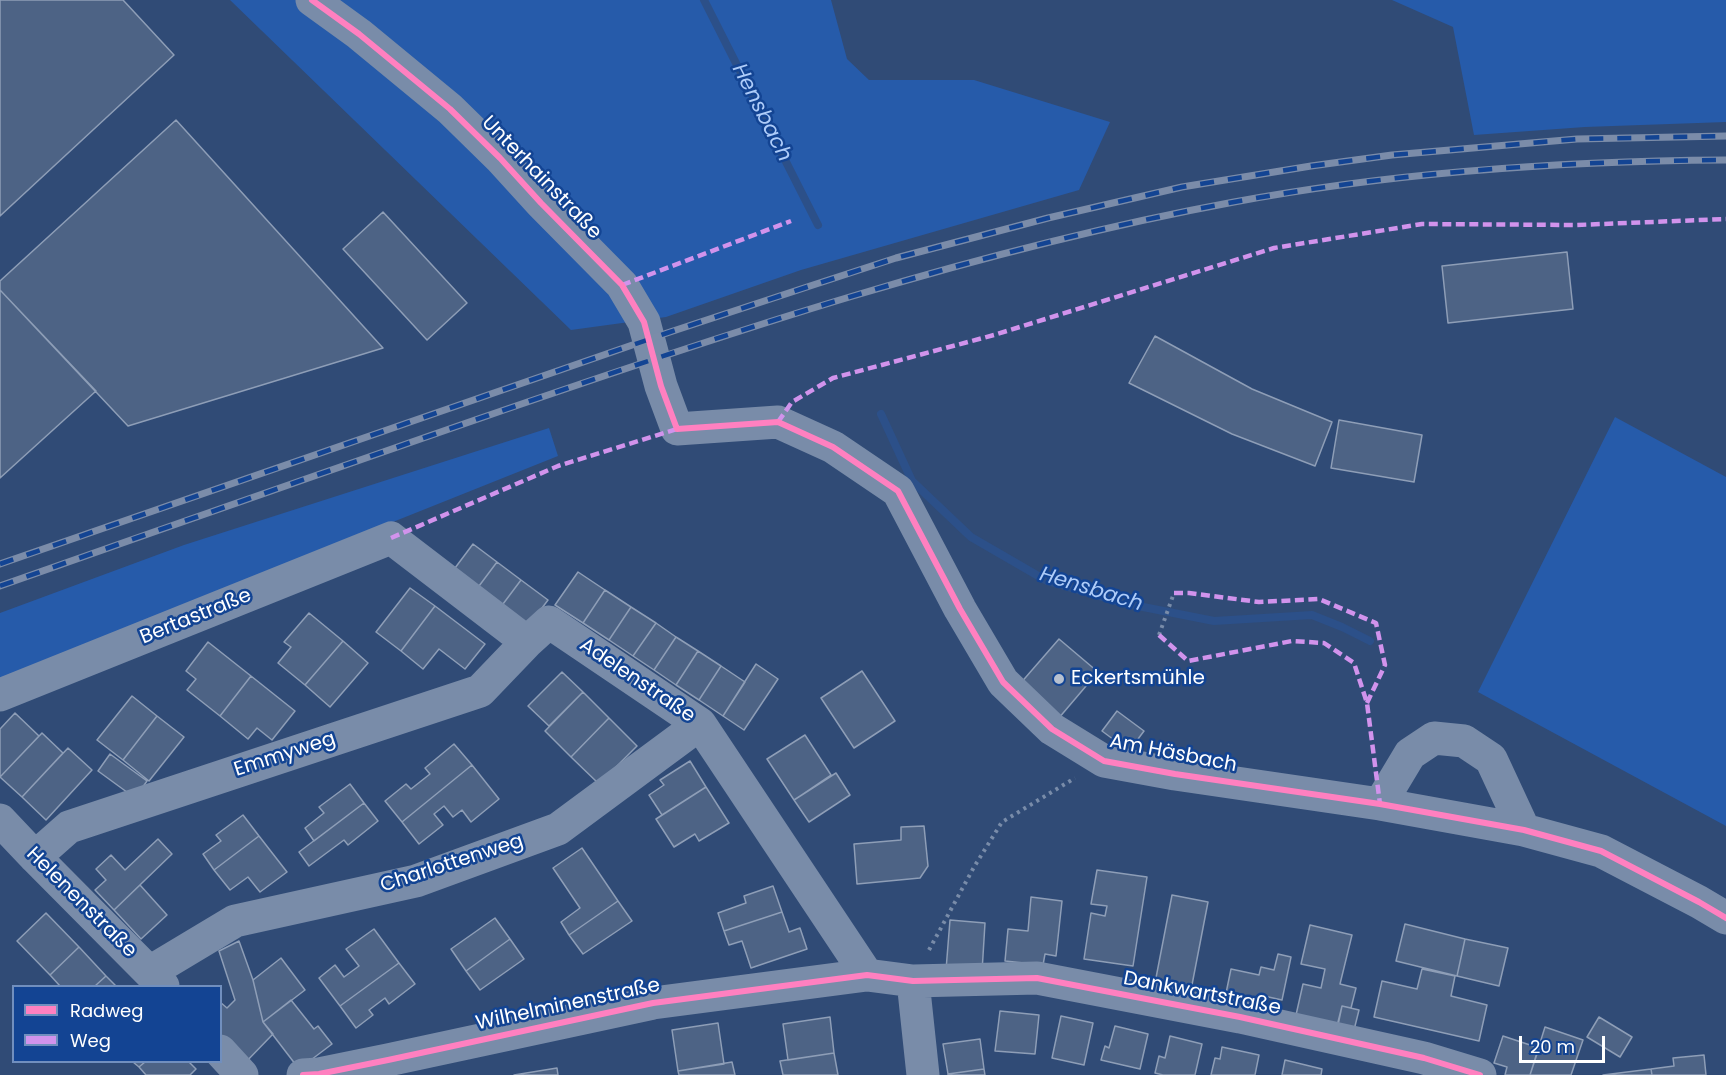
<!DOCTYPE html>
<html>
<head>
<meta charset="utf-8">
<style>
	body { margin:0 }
	#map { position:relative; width:1726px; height:1075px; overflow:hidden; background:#304b76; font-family:Poppins,sans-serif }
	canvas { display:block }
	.legend { position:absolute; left:12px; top:985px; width:210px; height:78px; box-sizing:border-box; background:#134493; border:2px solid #718fbe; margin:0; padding:8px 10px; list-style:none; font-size:18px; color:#fff }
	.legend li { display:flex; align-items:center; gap:12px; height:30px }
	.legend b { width:30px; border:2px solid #718fbe }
	.scale { position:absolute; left:1519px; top:1036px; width:86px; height:27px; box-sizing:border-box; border:3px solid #fff; border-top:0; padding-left:8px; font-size:18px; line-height:21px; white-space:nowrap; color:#fff; -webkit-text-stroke:4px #134493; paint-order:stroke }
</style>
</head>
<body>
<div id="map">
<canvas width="1726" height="1075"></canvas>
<ul class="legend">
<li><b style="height:8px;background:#ff80c0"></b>Radweg</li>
<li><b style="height:8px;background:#d193ec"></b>Weg</li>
</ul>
<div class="scale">20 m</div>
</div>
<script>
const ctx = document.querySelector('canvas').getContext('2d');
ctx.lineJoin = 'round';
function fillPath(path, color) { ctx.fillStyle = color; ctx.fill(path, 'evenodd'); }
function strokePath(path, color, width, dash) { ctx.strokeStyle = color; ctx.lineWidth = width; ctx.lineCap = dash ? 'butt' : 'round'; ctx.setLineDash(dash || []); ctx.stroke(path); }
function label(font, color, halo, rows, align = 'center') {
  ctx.font = font + ' Poppins,sans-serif'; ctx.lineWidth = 5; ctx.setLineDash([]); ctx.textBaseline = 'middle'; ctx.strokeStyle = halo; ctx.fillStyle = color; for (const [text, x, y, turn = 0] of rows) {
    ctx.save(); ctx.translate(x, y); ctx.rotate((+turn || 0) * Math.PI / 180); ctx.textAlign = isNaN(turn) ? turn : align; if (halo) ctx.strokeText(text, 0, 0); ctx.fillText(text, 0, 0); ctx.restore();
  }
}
const green = new Path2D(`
	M230 0H831L847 59 869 80H974L1110 122 1079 190 801 270 666 317 571 330Z
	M1392 0H1726V122L1585 127 1474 135 1453 27Z
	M1615 417 1726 477V826L1478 692Z
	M549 428 558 456 0 679V613L184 545Z`);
const stream = new Path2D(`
	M704 0 818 225
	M881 414 912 481 971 537 1047 581 1123 603 1214 621 1312 615 1342 627 1370 641`);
const building = new Path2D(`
	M0 0H123L174 55 0 216Z
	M176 120 383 348 128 426 0 290V281Z
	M383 212 467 303 427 340 343 249Z
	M1567 252 1573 309 1448 323 1442 266Z
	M0 290 96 391 0 478Z
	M1155 336 1252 389 1332 422 1315 466 1232 434 1129 383Z
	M1339 420 1422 435 1414 482 1331 468Z
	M473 544 497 562 476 590 452 572Z
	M497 562 521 580 500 608 476 590Z
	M578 572 605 590 583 623 555 605Z
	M521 580 548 600 527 628 500 608Z
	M410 588 435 606 401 651 376 632Z
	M605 590 631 607 609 640 583 623Z
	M435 606 485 644 465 669 439 649 423 669 401 651Z
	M631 607 656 623 633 656 609 640Z
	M309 613 343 641 305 685 278 663 291 647 284 642Z
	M656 623 676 637 654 670 633 656Z
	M676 637 698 651 676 685 654 670Z
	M1059 639 1098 672 1058 719 1019 685Z
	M343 641 368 663 330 707 305 685Z
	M208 642 251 676 220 716 187 690 196 679 186 671Z
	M698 651 721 666 699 700 676 685Z
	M756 664 778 679 744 730 723 716Z
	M721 666 745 682 723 716 699 700Z
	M862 671 895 721 854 748 821 698Z
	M562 672 583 692 549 726 528 706Z
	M251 676 295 711 272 740 257 728 248 739 220 716Z
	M583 692 609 718 571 757 545 731Z
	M132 696 157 716 123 760 97 740Z
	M1117 711 1144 731 1129 751 1102 731Z
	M15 713 39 736 0 777V729Z
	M157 716 184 737 149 781 123 760Z
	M609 718 637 746 599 784 571 757Z
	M42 733 63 753 22 797 0 777Z
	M805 735 831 775 794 800 767 759Z
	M454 744 472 765 402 822 385 801 406 784 411 789 430 774 425 768Z
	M68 748 92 770 46 820 22 797Z
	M110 754 147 781 135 798 98 771Z
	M690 761 706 787 662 815 649 795 664 785 660 780Z
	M472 765 499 799 471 822 462 810 453 817 444 806 434 814 443 825 419 844 402 822Z
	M836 773 850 795 809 822 794 800Z
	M350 784 364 803 314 841 305 828 324 813 319 807Z
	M706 787 729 823 699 841 695 834 674 847 656 819Z
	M364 803 378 821 348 845 344 840 309 866 299 852Z
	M243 815 259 836 214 870 203 854 221 841 216 835Z
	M924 826 928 866 920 878 857 884 854 844 901 840V827Z
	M259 836 287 872 260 892 248 877 230 890 214 870Z
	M158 839 172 854 114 910 95 890 106 880 96 869 111 855 125 870Z
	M582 848 618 901 569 935 561 922 580 908 553 868Z
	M1097 870 1147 877 1133 966 1084 959 1091 913 1105 916 1107 906 1091 904Z
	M140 885 167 915 141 939 114 910Z
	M773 886 782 912 724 931 718 913 746 903 744 896Z
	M1172 895 1208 902 1191 990 1155 983Z
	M1031 897 1062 901 1056 956 1045 954 1043 965 1005 961 1008 929 1028 931Z
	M618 901 632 921 583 954 569 935Z
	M782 912 789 932 800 928 807 949 751 968 742 941 729 945 724 931Z
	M46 913 79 947 50 975 17 941Z
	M495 918 510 939 466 971 451 949Z
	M950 920 985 923 982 972 946 970Z
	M1405 924 1465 939 1457 976 1396 961Z
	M1310 925 1352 935 1340 984 1356 988 1351 1008 1342 1006 1338 1025 1296 1015 1303 984 1321 988 1325 969 1301 964Z
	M374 929 399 963 340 1006 319 978 335 965 344 977 359 966 346 949Z
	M510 939 524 959 480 990 466 971Z
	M1465 939 1508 948 1499 986 1457 976Z
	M239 941 253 980 263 1022 273 1034 241 1067 220 1045V1002L227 1008 235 1000 219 951Z
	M79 947 106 976 95 986H60L50 975Z
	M1278 954 1291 957 1282 1000 1264 996 1262 1006 1225 998 1231 969 1259 975 1261 967 1274 970Z
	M281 958 305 990 263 1022 253 980Z
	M399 963 415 984 389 1004 385 998 369 1010 373 1015 356 1028 340 1006Z
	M1422 969 1455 976 1451 996 1487 1005 1479 1041 1374 1017 1382 981 1417 989Z
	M106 976 116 986H95Z
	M291 1000 314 1029 318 1026 332 1044 299 1069 263 1022Z
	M1342 1006 1359 1010 1354 1030 1337 1026Z
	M1000 1011 1039 1015 1035 1054 995 1051Z
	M1061 1016 1093 1023 1084 1065 1052 1058Z
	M830 1017 834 1053 788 1060 783 1024Z
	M1599 1017 1632 1037 1620 1057 1587 1037Z
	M718 1023 724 1064 678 1071 672 1030Z
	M1115 1026 1148 1034 1140 1069 1101 1060 1105 1046 1109 1048Z
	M1545 1027 1583 1040 1571 1075H1530Z
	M1170 1036 1202 1044 1195 1075H1163L1155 1073 1159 1056 1165 1058Z
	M1503 1036 1539 1048 1530 1075H1505L1507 1067 1494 1063Z
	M980 1039 984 1069 948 1074 943 1044Z
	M1222 1047 1259 1055 1255 1075H1211L1215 1058 1220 1059Z
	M834 1053 838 1075H783L780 1061Z
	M1704 1055 1706 1075H1652L1651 1069 1674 1066 1673 1058Z
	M1285 1060 1322 1069 1321 1075H1282Z
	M133 1062H145L139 1067Z
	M145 1062H189L196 1069 190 1075H146L139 1067Z
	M732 1062 735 1075H679L678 1071Z
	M557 1068 558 1075H514Z
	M984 1069 985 1075H948V1074Z
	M1651 1069 1652 1075H1603Z`);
const path = new Path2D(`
	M1159 635 1174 593
	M929 950 974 867 1002 822 1075 778`);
const minor = new Path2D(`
	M312 0 359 34 450 109 500 158 541 203 622 285 644 322 661 386 677 429 778 422 833 447 898 491 960 609 1003 682 1052 729 1104 761 1175 774 1380 804 1524 830 1601 851 1699 902 1726 918
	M0 695 391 538 527 642 549 622 700 724 867 975
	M1380 804 1410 754 1434 738 1464 741 1491 759 1524 830
	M0 820 35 857 163 986
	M35 857 69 827 480 691 527 642
	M150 972 235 921 416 881 558 829 700 724
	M913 981 923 1075
	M220 1051 242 1075
	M303 1075 319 1074 388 1060 653 1003 867 975 913 981 1037 978 1240 1017 1424 1058 1480 1075`);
const rail = new Path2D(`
	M0 564 667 333 810 286 896 258 1048 218 1182 187 1311 166 1392 155 1577 139 1726 136
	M0 586C158 530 317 475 475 420 724 334 974 250 1234 202 1396 172 1562 161 1726 160`);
const quiet = new Path2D(`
	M622 285 791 221
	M778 422 792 402 833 378 994 335 1274 248 1422 224 1577 225 1726 219
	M391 538 558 466 677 429
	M1174 593H1189L1259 602 1319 599 1376 623 1385 665 1367 703
	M1159 635 1188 661 1292 641 1324 643 1354 663 1367 703 1380 804`);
const cycleway = new Path2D(`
	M312 0 359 34 450 109 500 158 541 203 622 285 644 322 661 386 677 429 778 422 833 447 898 491 960 609 1003 682 1052 729 1104 761 1175 774 1380 804 1524 830 1601 851 1699 902 1726 918
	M303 1075 319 1074 388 1060 653 1003 867 975 913 981 1037 978 1240 1017 1424 1058 1480 1075`);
const markers = [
	[1059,679,6,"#b7c0cf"]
];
const streetNames = [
	["Unterhainstraße",541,178,46],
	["Bertastraße",196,617,-22],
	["Adelenstraße",637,681,34],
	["Am Häsbach",1173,754,11],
	["Emmyweg",285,755,-18],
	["Charlottenweg",452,864,-18],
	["Helenenstraße",81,903,45],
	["Dankwartstraße",1202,994,11],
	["Wilhelminenstraße",568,1005,-12]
];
const poiNames = [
	["Eckertsmühle",1071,679]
];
const waterNames = [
	["Hensbach",761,113,63],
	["Hensbach",1091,590,17]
];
fillPath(green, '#265baa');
strokePath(stream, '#2c5089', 8);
fillPath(building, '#4d6385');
strokePath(building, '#8e9eb7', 1.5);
strokePath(path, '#798ca9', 4, [3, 4.5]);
strokePath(minor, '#798ca9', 33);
strokePath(rail, '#7b8ca9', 7);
strokePath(rail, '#134493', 4.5, [14]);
strokePath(quiet, '#d193ec', 4.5, [9, 4.5]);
strokePath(cycleway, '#ff80c0', 6);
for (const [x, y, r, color] of markers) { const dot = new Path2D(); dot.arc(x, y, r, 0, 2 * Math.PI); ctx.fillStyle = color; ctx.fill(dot); strokePath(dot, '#134493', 2); }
label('20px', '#fff', '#134493', streetNames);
label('20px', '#fff', '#134493', poiNames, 'left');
label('italic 21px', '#aeccf9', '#134493', waterNames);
</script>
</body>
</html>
